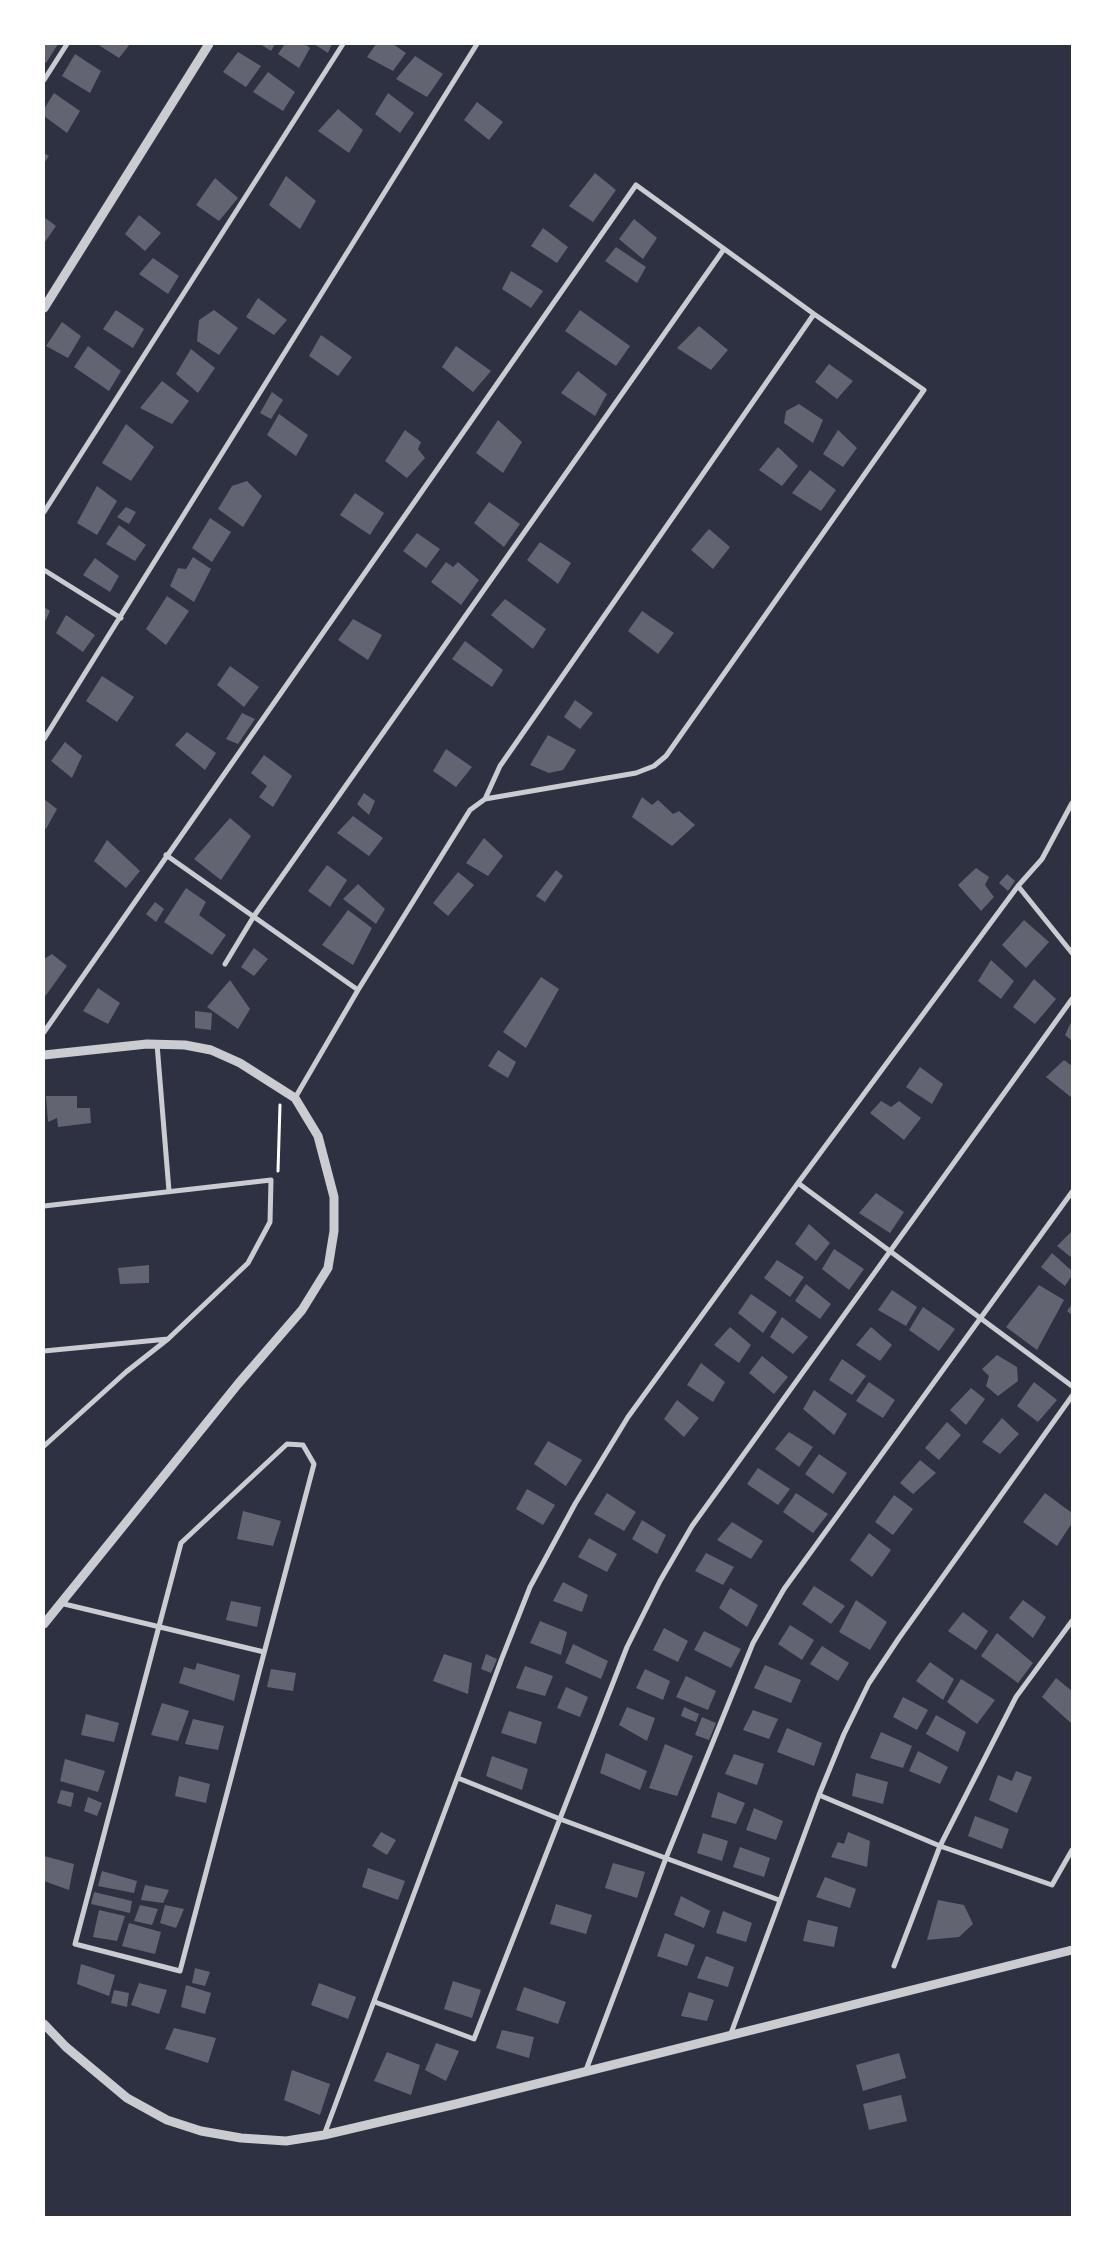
<!DOCTYPE html>
<html>
<head>
<meta charset="utf-8">
<style>
	body { margin:0 }
	#map { position:relative; width:1116px; height:2261px; overflow:hidden; background:#2d3142; font-family:"Exo 2",sans-serif }
	canvas { display:block }
	.frame { position:absolute; inset:0; border:45px solid #fff; pointer-events:none }
</style>
</head>
<body>
<div id="map">
<canvas width="1116" height="2261"></canvas>
<div class="frame"></div>
</div>
<script>
const ctx = document.querySelector('canvas').getContext('2d');
ctx.lineJoin = 'round';
function fillPath(path, color) { ctx.fillStyle = color; ctx.fill(path, 'evenodd'); }
function strokePath(path, color, width, dash) { ctx.strokeStyle = color; ctx.lineWidth = width; ctx.lineCap = dash ? 'butt' : 'round'; ctx.setLineDash(dash || []); ctx.stroke(path); }
const building = new Path2D(`
	M44 44H58L46 63 44 61Z
	M97 44H130L119 58Z
	M260 44H275L271 51Z
	M285 44H305L310 48 299 68 278 54Z
	M314 44H332L328 53Z
	M376 44H393L406 53 393 71 367 57Z
	M238 52 261 66 246 87 223 72Z
	M75 54 101 71 90 93 62 76Z
	M415 56 443 74 427 97 396 79Z
	M268 72 295 92 283 111 253 92Z
	M54 93 80 111 67 133 44 116V109Z
	M388 93 414 113 400 133 375 114Z
	M477 102 503 122 489 140 464 120Z
	M338 109 363 130 349 153 318 131Z
	M44 153 49 156 44 163Z
	M595 173 616 190 593 222 569 206Z
	M286 176 316 201 300 229 269 205Z
	M215 178 238 198 219 221 196 205Z
	M139 215 161 233 145 251 125 234Z
	M44 217 56 226 45 242 44 241Z
	M634 219 657 238 643 259 619 239Z
	M543 228 568 247 557 263 531 246Z
	M616 247 646 267 637 283 605 261Z
	M153 258 179 276 168 294 139 274Z
	M511 271 543 291 531 308 502 289Z
	M258 298 287 320 274 335 246 317Z
	M116 310 144 329 133 348 103 329Z
	M214 310 238 328 219 355 197 341 199 320Z
	M580 310 630 346 616 366 565 331Z
	M62 322 81 336 68 358 46 346Z
	M699 326 728 350 711 370 677 348Z
	M321 335 352 357 338 376 309 356Z
	M88 346 121 371 109 391 74 367Z
	M456 346 491 371 473 392 442 367Z
	M191 349 215 368 198 393 176 374Z
	M829 364 853 381 837 399 815 382Z
	M578 371 607 394 595 416 561 393Z
	M162 381 189 401 172 424 140 408Z
	M272 392 283 400 271 419 260 413Z
	M799 404 823 420 813 443 784 423 786 411Z
	M279 414 308 435 296 456 267 435Z
	M498 420 522 442 503 473 476 453Z
	M126 424 154 447 131 481 102 463Z
	M405 430 421 442 418 449 425 458 407 478 385 461Z
	M838 430 857 448 843 467 823 454Z
	M778 447 798 466 782 486 759 470Z
	M810 470 836 490 821 511 792 493Z
	M247 481 262 496 243 527 218 509 232 486Z
	M97 486 117 501 97 535 77 523Z
	M355 493 384 513 370 535 340 515Z
	M489 502 520 524 504 547 474 523Z
	M126 507 136 512 129 524 117 517Z
	M210 518 231 532 212 562 192 548Z
	M119 525 146 545 135 561 106 544Z
	M709 529 730 547 713 569 691 550Z
	M417 533 440 549 426 568 403 551Z
	M540 542 571 563 558 584 527 560Z
	M193 557 211 569 194 602 170 586 178 568 186 569Z
	M95 558 119 576 110 592 83 575Z
	M446 562 453 567 458 562 479 580 461 605 431 582Z
	M167 596 189 611 166 645 146 629Z
	M505 599 546 629 533 649 491 615Z
	M44 607 50 611 44 624Z
	M642 611 674 633 658 654 628 631Z
	M66 615 95 635 83 652 56 633Z
	M353 619 382 635 368 660 338 640Z
	M465 641 503 670 492 687 452 659Z
	M230 666 259 687 244 707 217 685Z
	M102 676 134 697 117 722 86 701Z
	M575 700 593 713 580 729 564 717Z
	M242 713 255 719 238 744 226 739Z
	M187 732 216 753 205 770 175 745Z
	M548 735 576 750 563 770 549 773 530 765Z
	M65 742 82 756 72 778 51 761Z
	M446 749 472 767 456 787 433 771Z
	M264 755 292 776 273 807 259 797 267 786 251 773Z
	M364 793 375 801 369 815 357 804Z
	M642 797 652 805 658 800 673 814 679 811 695 825 672 846 632 817Z
	M44 799 57 809 46 829 44 827Z
	M353 816 383 838 369 856 337 833Z
	M230 818 251 836 221 880 194 859Z
	M484 838 503 856 488 876 466 863Z
	M107 840 140 871 126 888 94 861Z
	M327 865 347 880 330 907 308 891Z
	M976 868 989 877 985 885 994 897 981 911 958 885Z
	M556 870 563 876 545 902 536 896Z
	M458 872 474 885 448 916 433 903Z
	M1007 874 1015 881 1008 891 999 883Z
	M358 884 385 909 376 924 343 899Z
	M186 888 206 902 199 915 226 935 212 955 164 922Z
	M155 902 164 909 156 922 146 914Z
	M348 910 372 928 353 965 322 945Z
	M1024 920 1049 942 1026 968 1002 945Z
	M254 948 268 959 254 976 241 967Z
	M52 954 67 966 44 998V959Z
	M991 960 1014 981 1001 999 978 981Z
	M541 977 559 989 526 1048 503 1032Z
	M1034 979 1056 999 1035 1024 1013 1007Z
	M230 980 250 1009 238 1029 207 1007Z
	M98 988 120 1003 108 1024 83 1011Z
	M195 1011 212 1013 211 1030 195 1028Z
	M1072 1020V1041L1065 1035Z
	M498 1050 516 1062 508 1078 488 1066Z
	M1064 1060 1072 1066V1098L1046 1077Z
	M920 1067 943 1084 932 1104 906 1087Z
	M46 1096H77V1108H90L91 1123 58 1127 57 1118 48 1122Z
	M881 1101 891 1107 899 1101 921 1118 904 1140 870 1113Z
	M876 1193 904 1212 890 1233 859 1213Z
	M809 1224 830 1243 816 1261 795 1244Z
	M1072 1231V1258L1057 1246Z
	M834 1249 864 1269 849 1290 822 1269Z
	M1052 1253 1072 1271V1275L1065 1286 1041 1267Z
	M777 1260 804 1277 790 1297 764 1278Z
	M149 1265V1283L120 1284 118 1268Z
	M806 1284 831 1304 820 1319 795 1301Z
	M1039 1285 1064 1300 1037 1350 1006 1327Z
	M892 1290 917 1307 906 1326 878 1310Z
	M751 1294 777 1312 763 1333 738 1313Z
	M1072 1304V1315L1067 1311Z
	M923 1307 955 1329 939 1351 909 1330Z
	M782 1317 808 1337 793 1354 770 1337Z
	M730 1327 751 1345 739 1363 714 1345Z
	M871 1327 892 1345 880 1361 856 1345Z
	M997 1355 1017 1367 1018 1381 998 1396 986 1386 989 1376 982 1369Z
	M762 1356 788 1377 774 1394 749 1373Z
	M842 1359 866 1376 852 1395 829 1380Z
	M701 1363 725 1382 713 1402 687 1385Z
	M869 1382 895 1400 883 1418 856 1401Z
	M1034 1382 1057 1400 1038 1422 1017 1406Z
	M971 1388 985 1399 966 1425 950 1410Z
	M814 1390 847 1414 834 1435 803 1409Z
	M677 1400 699 1418 684 1437 664 1419Z
	M1002 1418 1019 1434 1000 1454 982 1442Z
	M947 1422 961 1435 939 1460 925 1448Z
	M789 1432 813 1447 799 1467 775 1449Z
	M548 1441 582 1460 566 1486 534 1464Z
	M819 1454 847 1473 833 1494 805 1474Z
	M920 1460 936 1473 913 1494 900 1483Z
	M758 1468 790 1489 778 1505 747 1484Z
	M527 1489 555 1505 543 1525 516 1509Z
	M607 1493 636 1512 624 1531 594 1514Z
	M796 1493 828 1514 813 1533 783 1512Z
	M1045 1493 1072 1513V1523L1057 1546 1023 1522Z
	M894 1495 913 1509 893 1535 875 1522Z
	M243 1511 281 1521 273 1546 237 1539Z
	M642 1520 666 1535 657 1554 632 1539Z
	M732 1522 763 1541 751 1559 717 1540Z
	M869 1533 891 1550 872 1577 850 1560Z
	M589 1538 617 1554 607 1572 578 1557Z
	M706 1553 734 1567 723 1585 695 1571Z
	M563 1582 588 1595 582 1612 553 1601Z
	M814 1586 845 1606 831 1624 802 1604Z
	M730 1588 758 1605 747 1627 719 1608Z
	M856 1600 887 1622 870 1650 839 1632Z
	M1023 1600 1046 1617 1033 1638 1009 1618Z
	M231 1601 261 1607 257 1627 226 1620Z
	M963 1612 988 1631 976 1650 948 1631Z
	M540 1621 567 1632 561 1655 530 1643Z
	M790 1625 814 1640 802 1660 778 1644Z
	M664 1628 688 1641 678 1662 653 1650Z
	M704 1631 741 1649 731 1668 694 1650Z
	M997 1633 1033 1663 1018 1683 981 1656Z
	M573 1644 608 1661 601 1679 565 1663Z
	M822 1646 849 1663 838 1681 810 1664Z
	M444 1654 472 1663 468 1694 433 1681Z
	M486 1654 497 1659 491 1673 481 1669Z
	M930 1662 954 1679 943 1700 916 1681Z
	M197 1663 240 1675 234 1701 179 1683 184 1667 195 1670Z
	M765 1665 801 1680 791 1703 754 1688Z
	M525 1666 553 1676 545 1696 516 1688Z
	M271 1669 296 1673 293 1691 267 1687Z
	M645 1669 670 1681 663 1700 636 1688Z
	M686 1676 716 1691 708 1710 676 1697Z
	M1056 1678 1072 1691V1724L1042 1697Z
	M961 1679 995 1700 977 1724 947 1702Z
	M566 1687 588 1697 580 1717 557 1708Z
	M903 1697 928 1710 917 1730 893 1717Z
	M162 1703 189 1711 178 1741 151 1735Z
	M627 1707 655 1718 647 1741 619 1725Z
	M684 1707 699 1714 696 1722 681 1716Z
	M753 1710 778 1719 769 1739 743 1730Z
	M509 1711 542 1722 536 1744 501 1733Z
	M86 1714 119 1723 114 1742 81 1735Z
	M936 1715 966 1732 958 1752 926 1734Z
	M702 1717 716 1723 709 1740 695 1735Z
	M193 1719 224 1726 218 1750 185 1744Z
	M787 1728 822 1743 814 1766 777 1752Z
	M881 1732 912 1746 903 1768 870 1758Z
	M665 1744 693 1756 677 1796 649 1788Z
	M918 1751 948 1767 940 1784 909 1771Z
	M606 1753 647 1771 640 1790 600 1773Z
	M734 1754 764 1764 757 1785 725 1774Z
	M492 1756 528 1769 522 1790 486 1776Z
	M65 1759 105 1771 98 1792 60 1781Z
	M1016 1771 1032 1777 1017 1813 989 1800 998 1775 1012 1781Z
	M856 1773 888 1782 883 1804 852 1796Z
	M179 1776 210 1784 206 1803 175 1796Z
	M61 1790 74 1793 71 1807 57 1803Z
	M718 1792 745 1803 736 1824 711 1817Z
	M88 1797 102 1803 97 1816 84 1811Z
	M754 1808 783 1821 776 1840 746 1830Z
	M975 1816 1009 1829 1002 1849 968 1836Z
	M381 1832 396 1840 387 1855 372 1846Z
	M848 1832 870 1841 867 1867 831 1857 838 1842 844 1844Z
	M703 1833 728 1841 722 1861 697 1853Z
	M740 1847 770 1858 764 1877 733 1867Z
	M44 1856 74 1864 69 1890 44 1881Z
	M613 1863 645 1872 637 1898 605 1888Z
	M368 1868 405 1881 398 1900 362 1887Z
	M102 1871 137 1881 134 1893 98 1886Z
	M825 1877 856 1889 850 1908 816 1897Z
	M145 1885 169 1890 163 1903 141 1900Z
	M94 1892 132 1901 130 1913 91 1904Z
	M681 1896 710 1911 704 1928 674 1915Z
	M938 1900 964 1905 973 1924 959 1937 927 1940Z
	M556 1904 592 1915 586 1934 550 1924Z
	M140 1905 158 1909 152 1925 134 1921Z
	M165 1905 184 1909 176 1928 160 1923Z
	M99 1910 125 1916 117 1941 93 1937Z
	M723 1911 752 1923 746 1942 716 1933Z
	M808 1920 838 1927 834 1947 803 1941Z
	M129 1923 161 1932 155 1954 122 1946Z
	M665 1933 695 1945 687 1966 657 1956Z
	M706 1956 734 1967 728 1987 697 1978Z
	M81 1964 115 1975 109 1996 77 1984Z
	M195 1968 210 1972 205 1986 192 1983Z
	M453 1981 481 1990 472 2018 444 2009Z
	M139 1983 167 1990 159 2014 131 2005Z
	M319 1983 356 1997 348 2019 311 2005Z
	M186 1985 211 1993 205 2014 181 2007Z
	M524 1987 566 2002 558 2024 516 2010Z
	M114 1990 129 1993 127 2007 111 2003Z
	M689 1992 714 2000 707 2021 681 2016Z
	M174 2028 216 2038 208 2063 165 2049Z
	M502 2030 534 2037 529 2058 496 2048Z
	M436 2043 459 2051 446 2081 425 2070Z
	M387 2052 420 2065 411 2095 374 2081Z
	M899 2053 906 2078 863 2091 856 2065Z
	M292 2070 330 2084 320 2115 284 2100Z
	M901 2095 907 2121 869 2130 863 2104Z`);
const path = new Path2D(`
	M278 1171 280 1105`);
const minor = new Path2D(`
	M44 80 67 44
	M44 512 343 44
	M44 570 121 618
	M44 739 477 44
	M485 799 500 766 814 314
	M166 855 358 990
	M1018 886 1072 953
	M225 964 254 916 724 249
	M44 1032 636 185 814 314 924 390 666 756 654 766 636 773 485 799 470 810 358 990 295 1098
	M157 1044 169 1191
	M798 1183 1072 1386
	M44 1206 271 1180 270 1222 248 1263 168 1339 126 1372 44 1446
	M44 1351 168 1339
	M287 1444 303 1445 314 1464 180 1971 75 1944 181 1543Z
	M60 1603 264 1652
	M458 1778 560 1819 779 1900
	M819 1795 940 1846 1052 1885 1072 1850
	M894 1966 940 1846 1016 1697 1072 1621
	M375 2002 474 2039 627 1647 660 1581 692 1526 1072 999
	M730 2036 819 1795 844 1734 869 1683 899 1638 1072 1396
	M586 2070 666 1858 753 1643 784 1589 1072 1192
	M324 2135 502 1658 530 1587 575 1504 628 1417 798 1183 1018 886 1042 859 1072 803`);
const tertiary = new Path2D(`
	M44 308 209 44
	M44 1055 147 1044 185 1045 211 1050 240 1063 295 1098 318 1136 334 1197V1231L328 1268 302 1310 238 1384 44 1624
	M44 2024 66 2047 127 2098 167 2120 201 2131 241 2138 286 2141 324 2135 456 2104 1072 1950`);
fillPath(building, '#626471');
strokePath(path, '#fff', 3);
strokePath(minor, '#caccd0', 5);
strokePath(tertiary, '#caccd0', 9);
</script>
</body>
</html>
